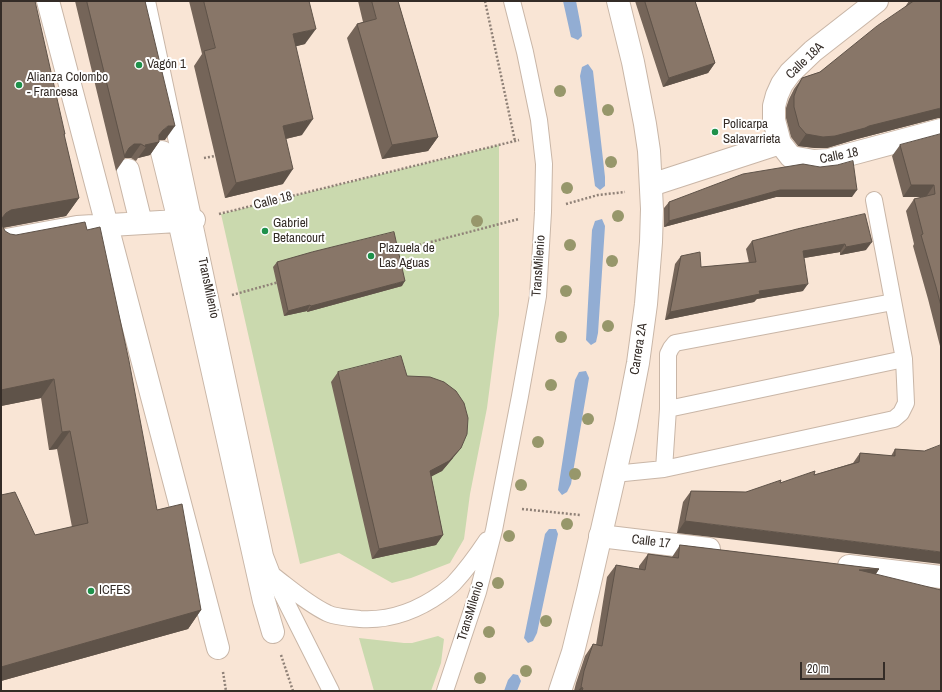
<!DOCTYPE html>
<html>
<head>
<meta charset="utf-8">
<style>
	body { margin:0 }
	#map { position:relative; width:942px; height:692px; overflow:hidden; background:#f9e5d5; font-family:"Archivo Narrow",sans-serif }
	canvas { display:block }
	.frame { position:absolute; inset:0; border:2px solid #342c27; pointer-events:none }
	.scale { position:absolute; left:800px; top:662px; width:85px; height:18px; box-sizing:border-box; border:2px solid #342c27; border-top:0; padding-left:5px; font-size:12px; line-height:14px; white-space:nowrap; color:#342c27; -webkit-text-stroke:3px #fff; paint-order:stroke }
</style>
</head>
<body>
<div id="map">
<canvas width="942" height="692"></canvas>
<div class="frame"></div>
<div class="scale">20 m</div>
</div>
<script>
const ctx = document.querySelector('canvas').getContext('2d');
ctx.lineJoin = 'round';
function fillPath(path, color) { ctx.fillStyle = color; ctx.fill(path, 'evenodd'); }
function strokePath(path, color, width, dash) { ctx.strokeStyle = color; ctx.lineWidth = width; ctx.lineCap = dash ? 'butt' : 'round'; ctx.setLineDash(dash || []); ctx.stroke(path); }
function label(font, color, halo, rows, align = 'center') {
  ctx.font = font + ' "Archivo Narrow",sans-serif'; ctx.lineWidth = 4; ctx.setLineDash([]); ctx.textBaseline = 'middle'; ctx.strokeStyle = halo; ctx.fillStyle = color; for (const [text, x, y, turn = 0] of rows) {
    ctx.save(); ctx.translate(x, y); ctx.rotate((+turn || 0) * Math.PI / 180); ctx.textAlign = isNaN(turn) ? turn : align; if (halo) ctx.strokeText(text, 0, 0); ctx.fillText(text, 0, 0); ctx.restore();
  }
}
const green = new Path2D(`
	M499 145V315L487 408 470 494 464 539 450 563 411 578 392 583 339 553 300 564 221 214Z
	M438 636 444 639 441 663 431 691H374L359 638 404 643H412Z`);
const water = new Path2D(`
	M563 1H576L581 27 582 36 578 40 571 37Z
	M588 64 593 71 605 177V186L600 190 595 186 580 76 582 67Z
	M602 219 605 226 598 333 596 342 591 345 586 340 592 230 595 221Z
	M586 371 589 378 571 484 567 492 562 495 558 490 575 380 579 372Z
	M549 529H556L558 534 537 633 533 641 528 643 524 638 545 534Z
	M513 674 518 675 521 681 517 691H504L508 680Z`);
const path = new Path2D(`
	M485 1 515 141
	M204 158 215 156
	M566 204 598 195 625 192
	M219 214 519 140
	M396 251 519 219
	M232 295 279 282
	M522 509 580 515
	M281 655 293 691
	M223 672 226 691`);
const lane = new Path2D(`
	M147 1 265 556 272 574 331 691
	M668 409 904 359
	M664 469 668 409V354L671 348 675 343 893 302
	M614 474 664 469 894 419 901 413 906 403 904 359 874 200
	M274 576C291 589 308 604 327 613 334 617 351 618 360 619 391 621 417 611 442 593 446 590 450 587 454 583 466 570 477 555 487 540
	M445 691 478 592 494 530 520 396 538 296 543 212 544 164 539 120 525 52 512 1`);
const street = new Path2D(`
	M48 1 218 648
	M877 1 813 51 790 73 782 84 777 95 774 106V120L780 143 791 157 814 161 829 160 941 130
	M162 152 179 221 264 601 273 632
	M128 170 141 223
	M651 185 780 143
	M1 241 77 227 194 220
	M600 536 709 549
	M849 566 941 577`);
const secondary = new Path2D(`
	M560 691 573 652 588 591 626 425 638 363 646 304 651 242 652 209 649 151 645 124 633 62 618 1`);
const trees = [
	[560,91],
	[608,110],
	[611,162],
	[567,188],
	[618,216],
	[477,221],
	[570,245],
	[612,261],
	[566,291],
	[608,326],
	[561,337],
	[551,385],
	[588,419],
	[538,442],
	[575,474],
	[521,485],
	[567,524],
	[509,536],
	[498,583],
	[546,621],
	[489,632],
	[526,671],
	[480,678]
];
const wall = new Path2D(`
	M1 1 65 134 64 135 79 198 66 216 3 228 157 510 201 610 188 629 1 681V495L35 535 72 527 57 449 49 450 41 398 1 406Z
	M75 1H145L165 140H159V142L150 155 138 158 136 161 131 158H125L116 171Z
	M189 1H309L305 44 296 46 302 135 286 139 283 184 225 198 194 66 202 54Z
	M358 1H398L438 137 428 151 382 159 347 38 357 24 363 22Z
	M635 1H695L715 63 708 73 663 87Z
	M909 1H941L938 118 861 138 857 139 827 148H815L798 146 791 137 786 118V108L789 99 794 89 802 78 820 72 905 7Z
	M941 134V350L928 299 913 246 914 244 906 211 914 199 926 197H903L892 156 900 145Z
	M803 164 852 197H776L664 227V208L669 202Z
	M865 214 866 250 840 255V252L804 258 803 291 756 299 754 302 665 320 675 264 681 256 701 267 749 263 746 249 752 241Z
	M277 262 402 286 307 312V311L284 316 273 267Z
	M338 372 407 376 453 458 442 471 431 476 443 535 436 545 372 559 331 382Z
	M895 449 924 451 677 533 683 502 691 491 746 492 814 475 853 463 860 453 891 456Z
	M680 545 879 569 876 574 941 691H574L576 683 585 656 593 644 596 645 607 577 616 565 639 569V566L648 554 672 557Z`);
const shadedWall = new Path2D(`
	M316 29 305 44 282 50 293 34Z
	M715 63 708 73 663 87 669 78Z
	M941 108V118H938L861 138 857 139 827 148H815L798 146 806 134 869 126Z
	M313 119 302 135 272 142 283 126Z
	M168 126H175L165 140H159V142L150 155 138 158 146 147 145 145 163 130Z
	M438 137 428 151 382 159 392 145Z
	M134 144H141L131 158H125V157L124 154 129 148Z
	M293 169 283 184 225 198 236 183Z
	M911 185H934L926 197H903Z
	M780 190H857L852 197H776L664 227 669 221Z
	M79 198 66 216 1 228V220L6 213 11 210Z
	M872 242 866 250 840 255 846 247Z
	M845 244 840 252 798 259 803 251Z
	M405 281 402 286 307 312 311 306Z
	M808 284 803 291 757 299 754 302 665 320 670 312 759 291Z
	M310 305 307 311 284 316 288 311Z
	M54 379 41 398 1 406V390Z
	M70 431 57 449 49 450 62 432Z
	M461 448 453 458 442 471 423 481 430 471Z
	M685 521 941 552V564L677 533Z
	M443 535 436 545 372 559 379 549Z
	M879 569 871 581 859 570Z
	M201 610 188 629 1 681V667Z
	M581 687 583 688 580 691H578Z`);
const building = new Path2D(`
	M1 1H35L65 134H64L79 198 11 210 6 213 2 218V225L5 231 10 234 16 235 85 222 87 230 100 227 129 361 157 510 182 504 201 610 1 667V495L15 492 35 535 88 523 70 431 62 432 54 379 1 390Z
	M87 1H145L175 126H168L163 130 159 135V142L145 145 146 147 141 144H134L129 148 126 153 125 157Z
	M204 1H309L316 29 293 34 313 119 283 126 293 169 236 183 204 51 215 48Z
	M372 1H398L438 137 392 145 357 24 376 19Z
	M645 1H695L715 63 669 78Z
	M914 1H941V108L869 126 865 128 835 136 823 137 806 134 799 126 794 107V96L797 88 802 78 820 72 877 26Z
	M941 134V306L936 287 921 235 923 234 914 199 935 194 934 185H911L900 145Z
	M853 161 857 190H780L669 221V202L743 174 803 164 820 167 837 165Z
	M865 214 872 242 846 247 845 244 803 251 808 284 759 291 760 294 670 312 681 256 700 252 701 267 756 262 752 241 797 229Z
	M394 232 405 281 311 306 310 305 288 311 277 262 312 252Z
	M401 356 407 376 430 377 444 382 456 391 464 403 468 418 467 434 461 448 449 461 430 471 443 535 379 549 338 372Z
	M941 445V552L685 521 691 491 746 492 781 480 780 483 815 471 814 475 859 462 860 453 895 456V449L924 451Z
	M680 545 879 569 859 570 941 590V691H582L583 688 581 687 584 671 593 644 602 646 616 565 645 570 648 554 678 558Z`);
const markers = [
	[139,65,4,"#1f914b"],
	[19,85,4,"#1f914b"],
	[715,132,4,"#1f914b"],
	[265,231,4,"#1f914b"],
	[371,256,4,"#1f914b"],
	[91,591,4,"#1f914b"]
];
const streetNames = [
	["Calle 18A",805,61,-44],
	["Calle 18",839,156,-11],
	["Calle 18",273,201,-14],
	["TransMilenio",539,266,-86],
	["TransMilenio",208,288,78],
	["Carrera 2A",639,349,-81],
	["Calle 17",651,542,7],
	["TransMilenio",471,611,-73]
];
const poiNames = [
	["Vagón 1",147,65],
	["Alianza Colombo",27,78],
	["- Francesa",27,93],
	["Policarpa",723,125],
	["Salavarrieta",723,140],
	["Gabriel",273,224],
	["Betancourt",273,239],
	["Plazuela de",379,249],
	["Las Aguas",379,264],
	["ICFES",99,591]
];
fillPath(green, '#cad9ae');
fillPath(water, '#92add3');
strokePath(lane, '#c9b6a7', 18);
strokePath(street, '#c9b6a7', 24);
strokePath(secondary, '#c9b6a7', 24);
strokePath(path, '#8f8177', 2.5, [2, 2]);
strokePath(lane, '#fff', 16);
strokePath(street, '#fff', 22);
strokePath(secondary, '#fff', 22);
ctx.fillStyle = '#97976b';
for (const [x, y] of trees) { ctx.beginPath(); ctx.arc(x, y, 6, 0, 2 * Math.PI); ctx.fill(); }
fillPath(wall, '#756559');
fillPath(shadedWall, '#5f5349');
fillPath(building, '#887668');
strokePath(building, '#5f5349', 1);
for (const [x, y, r, color] of markers) { const dot = new Path2D(); dot.arc(x, y, r, 0, 2 * Math.PI); ctx.fillStyle = color; ctx.fill(dot); strokePath(dot, '#fff', 1.5); }
label('13px', '#342c27', '#fff', streetNames);
label('13px', '#342c27', '#fff', poiNames, 'left');
</script>
</body>
</html>
